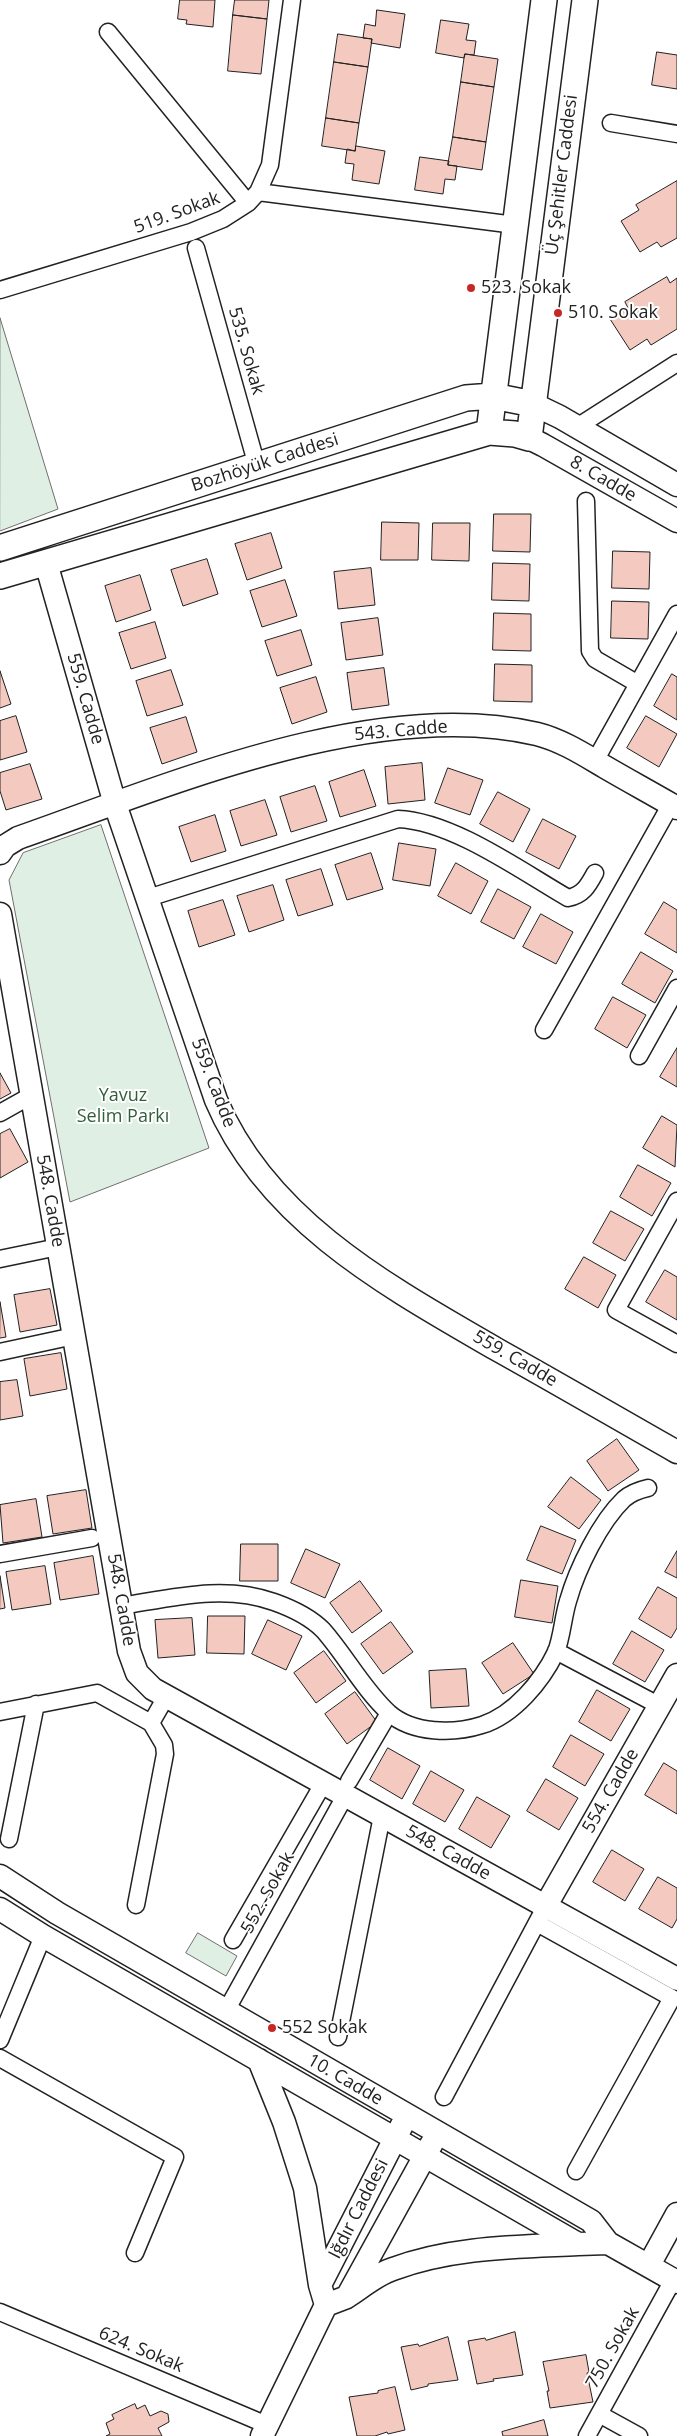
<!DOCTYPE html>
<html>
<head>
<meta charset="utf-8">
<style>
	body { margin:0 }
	canvas { display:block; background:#fff }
</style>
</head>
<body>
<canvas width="677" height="2436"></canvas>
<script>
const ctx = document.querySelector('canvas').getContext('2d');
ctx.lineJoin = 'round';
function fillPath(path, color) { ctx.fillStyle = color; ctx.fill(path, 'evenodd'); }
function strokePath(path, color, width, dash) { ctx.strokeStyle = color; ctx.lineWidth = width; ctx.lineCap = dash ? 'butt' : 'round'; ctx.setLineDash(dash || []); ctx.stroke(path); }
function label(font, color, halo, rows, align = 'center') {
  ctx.font = font + ' "Open Sans",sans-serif'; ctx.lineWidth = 4; ctx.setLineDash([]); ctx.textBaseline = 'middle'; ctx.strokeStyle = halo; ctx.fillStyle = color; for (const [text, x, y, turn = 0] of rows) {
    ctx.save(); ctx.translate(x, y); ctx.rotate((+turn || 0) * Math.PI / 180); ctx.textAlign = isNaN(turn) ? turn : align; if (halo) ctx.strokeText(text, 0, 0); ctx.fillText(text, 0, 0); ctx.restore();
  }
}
const green = new Path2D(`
	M0 318 58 509 0 531Z
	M101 825 209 1148 70 1202 9 880 23 853Z
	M198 1933 237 1956 226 1976 186 1953Z`);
const building = new Path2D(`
	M180 0H215L213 27 186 24 187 20 178 19Z
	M235 0H269L267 19 233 15Z
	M377 10 405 14 400 48 371 43 372 39 363 38 365 24 375 26Z
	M233 15 267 19 261 74 228 71Z
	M441 20 469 24 466 40 476 41 474 55 465 54 464 58 436 53Z
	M338 34 372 39 368 67 334 62Z
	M657 52 677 55V89L652 85Z
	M465 54 498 59 494 87 461 82Z
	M334 62 368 67 359 123 326 118Z
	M461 82 494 87 486 142 453 137Z
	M326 118 359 123 355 151 322 146Z
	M453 137 486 142 482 170 448 165Z
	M356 146 385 151 379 184 352 180 354 164 345 163 347 149 355 151Z
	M420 157 449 161 448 165 457 166 455 180 445 179 443 194 415 190Z
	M677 181V238L661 247 657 242 640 252 621 221 639 210 636 205Z
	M667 277 670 283 677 278V329L651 345 647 339 630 350 610 319 628 308 625 302Z
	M494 514H531L530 552 493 551Z
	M382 522 419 523 418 560H381Z
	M433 523H470L469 561 432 560Z
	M271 533 282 568 247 580 235 544Z
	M613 551 650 552 649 589 612 588Z
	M207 559 218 594 183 606 171 570Z
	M493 563 530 564 529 601 492 600Z
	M371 568 375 605 338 609 334 572Z
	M140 575 151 610 116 622 105 586Z
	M285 580 297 616 262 627 250 591Z
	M612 601 649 602 648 639 611 638Z
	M494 613 531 614V651L493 650Z
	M378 618 383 655 346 660 341 623Z
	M155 622 166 658 131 669 119 633Z
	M301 630 312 665 277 676 265 641Z
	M495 664 532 665V702L494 701Z
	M384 668 389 705 352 710 347 673Z
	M171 670 183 705 147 716 136 681Z
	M0 671 11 704 0 708Z
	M672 674 677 677V720L654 706Z
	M316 677 327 712 292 724 280 688Z
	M16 716 27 752 0 760V721Z
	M646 716 677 734 659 767 627 748Z
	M186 717 197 752 162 764 150 728Z
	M422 763 425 800 388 804 385 767Z
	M30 764 42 799 6 810 0 791V773Z
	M448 768 483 780 470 815 435 803Z
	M364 770 376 806 340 817 329 782Z
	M315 786 327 821 291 832 280 797Z
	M498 792 530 809 513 842 480 824Z
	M265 800 277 835 241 846 230 811Z
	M215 815 226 851 191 862 179 827Z
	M543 819 576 836 559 869 526 852Z
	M399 843 436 849 430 886 393 880Z
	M371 853 383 889 347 900 335 865Z
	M456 863 488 881 471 914 438 896Z
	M321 869 333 905 298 916 286 880Z
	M273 885 284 920 249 932 237 896Z
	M498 889 531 907 514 939 481 922Z
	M223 900 235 935 199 947 188 911Z
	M664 902 677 910V953L645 934Z
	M541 914 573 932 556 964 523 947Z
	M641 952 673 971 655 1003 622 984Z
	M613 997 646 1015 627 1048 595 1029Z
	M677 1048V1087L660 1077Z
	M0 1073 11 1093 0 1099Z
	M662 1116 677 1125 675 1167 643 1148Z
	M10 1129 28 1162 0 1178V1134Z
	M638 1165 671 1183 652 1216 620 1197Z
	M611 1211 644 1229 625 1261 593 1243Z
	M584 1257 616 1275 598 1308 565 1289Z
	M665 1270 677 1277V1320L646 1302Z
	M50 1289 57 1325 20 1332 14 1295Z
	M0 1302 6 1337 0 1338Z
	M61 1353 67 1389 30 1396 24 1359Z
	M17 1380 23 1416 0 1420V1382Z
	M617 1439 639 1470 608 1491 587 1461Z
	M571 1477 601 1500 579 1529 548 1507Z
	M86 1490 92 1528 53 1534 47 1496Z
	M36 1499 42 1537 3 1543 0 1505Z
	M541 1526 576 1540 562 1574 527 1560Z
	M241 1544H278V1581H240Z
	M306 1549 340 1564 325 1598 291 1583Z
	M677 1551V1578L665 1572Z
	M93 1556 99 1594 60 1600 54 1563Z
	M45 1566 51 1604 12 1610 6 1572Z
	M0 1576 5 1608 0 1609Z
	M521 1580 558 1586 552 1623 515 1617Z
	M360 1581 382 1611 352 1633 330 1603Z
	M658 1587 677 1598V1628L671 1638 639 1619Z
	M208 1616H245L244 1654 207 1653Z
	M192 1618 195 1655 158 1658 155 1620Z
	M268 1620 302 1636 286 1670 252 1654Z
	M391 1622 413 1652 383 1674 361 1644Z
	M632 1631 664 1650 645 1682 613 1664Z
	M513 1643 534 1674 503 1694 482 1663Z
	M324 1651 346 1681 316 1703 294 1673Z
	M466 1669 469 1706 431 1708 429 1671Z
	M597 1690 630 1709 611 1741 579 1722Z
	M355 1692 377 1722 347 1744 325 1714Z
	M571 1735 604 1754 585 1786 553 1767Z
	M388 1748 420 1766 402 1799 370 1780Z
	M664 1763 677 1771V1814L645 1795Z
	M431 1771 464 1790 445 1822 413 1804Z
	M546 1779 578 1798 559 1830 527 1811Z
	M477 1797 510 1816 491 1848 459 1829Z
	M612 1850 644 1869 625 1901 593 1882Z
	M658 1877 677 1888V1919L672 1928 639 1909Z
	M515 2332 523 2375 493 2379 494 2381 477 2384 468 2341 485 2338 486 2340Z
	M448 2337 458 2380 428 2384V2386L411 2390 401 2347 418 2344 419 2346Z
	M586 2355 589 2372 587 2373 593 2402 550 2408 547 2391H549L543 2362Z
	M395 2387 405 2430 388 2434 387 2432 375 2436H357L349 2397 378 2393V2391Z
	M135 2404 137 2409 145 2405 150 2416 161 2411 168 2414 169 2422 158 2428 162 2436H106L110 2434 106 2423 114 2419 112 2415Z
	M544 2420 548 2436H503L502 2432Z`);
const street = new Path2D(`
	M108 32 248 203
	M611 123 677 134
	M258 192 515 225
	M196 248 257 466
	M0 290 191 232 223 219 248 203 258 192 270 165 292 0
	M577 427 677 363
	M586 501 590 651 595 659 638 684
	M595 761 677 614
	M148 898 398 819C452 821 521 871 568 898 583 895 588 886 595 873
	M544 1030 671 804
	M639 1056 677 988
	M0 1113 32 1095
	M677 1201 616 1310 677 1344
	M0 1259 58 1247
	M0 1352 74 1336
	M0 1554 92 1538
	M121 1606C172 1598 224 1584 274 1602 291 1608 310 1617 323 1630 346 1656 363 1689 389 1713 413 1734 454 1734 482 1725 514 1715 542 1681 556 1652 562 1637 563 1617 568 1601 577 1569 600 1522 624 1499 631 1493 639 1490 648 1488
	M556 1651 660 1706
	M0 1712 97 1693 151 1723 164 1745 165 1754 136 1905
	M151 1723 166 1697
	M349 1781 389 1713
	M9 1839 36 1704
	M537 1923 672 1998 576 2171
	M233 1940 323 1784
	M226 2011 345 1796
	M338 2037 382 1816
	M0 2040 43 1936
	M0 2058 175 2157 135 2253
	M444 2097 542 1913
	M0 2312 267 2425
	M599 2414 639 2436
	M587 2436 673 2280`);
const secondary = new Path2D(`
	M533 404 560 417 677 485
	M529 438 543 445 677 521
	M46 563 115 804 216 1100C267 1221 389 1287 496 1349 557 1383 617 1418 677 1452
	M0 853 5 846 18 838C169 785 377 696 537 734 561 740 583 754 605 767 629 781 653 794 677 808
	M0 914 129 1651 137 1673 153 1689 677 1979
	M0 1876 57 1913 591 2221 608 2243 578 2244 43 1936 0 1909
	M545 1907 677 1675
	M259 2060 284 2122 305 2188 320 2285
	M402 2125 320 2285 326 2305 347 2297 432 2143
	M608 2243 677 2282
	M649 2265 677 2214
	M348 2296C362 2287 377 2274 393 2269 452 2247 516 2247 578 2244
	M262 2436 326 2305`);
const primary = new Path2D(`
	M489 432 544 0
	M0 548 466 398 493 396 533 404
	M0 576 489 432 515 434 529 438 585 0`);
const markers = [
	[471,288,5,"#c62828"],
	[558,313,5,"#c62828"],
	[272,2028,5,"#c62828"]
];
const streetNames = [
	["Üç Şehitler Caddesi",562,175,-83],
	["519. Sokak",177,213,-20],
	["535. Sokak",246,351,74],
	["Bozhöyük Caddesi",265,463,-18],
	["8. Cadde",603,479,30],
	["559. Cadde",85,699,74],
	["543. Cadde",401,731,-5],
	["559. Cadde",213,1083,69],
	["548. Cadde",50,1201,80],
	["559. Cadde",515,1359,30],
	["548. Cadde",121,1600,80],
	["554. Cadde",611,1791,-60],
	["548. Cadde",448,1853,29],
	["552. Sokak",268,1893,-61],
	["10. Cadde",345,2080,30],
	["Iğdır Caddesi",359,2209,-63],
	["750. Sokak",613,2348,-61],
	["624. Sokak",141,2350,23]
];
const poiNames = [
	["523. Sokak",481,288],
	["510. Sokak",568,313],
	["552 Sokak",282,2028]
];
const parkNames = [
	["Yavuz",123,1096],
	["Selim Parkı",123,1117]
];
fillPath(green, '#e0efe3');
strokePath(green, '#6f6f6f', 1);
fillPath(building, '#f3c9c0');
strokePath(building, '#222', 1);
strokePath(street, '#222', 19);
strokePath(secondary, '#222', 25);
strokePath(primary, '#222', 28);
strokePath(street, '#fff', 16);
strokePath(secondary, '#fff', 22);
strokePath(primary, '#fff', 25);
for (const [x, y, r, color] of markers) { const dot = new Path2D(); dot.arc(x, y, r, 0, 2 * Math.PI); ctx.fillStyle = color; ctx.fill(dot); strokePath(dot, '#fff', 2); }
label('18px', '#222', '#fff', streetNames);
label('18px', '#222', '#fff', poiNames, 'left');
label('18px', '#2f5e38', '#fff', parkNames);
</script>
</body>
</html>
